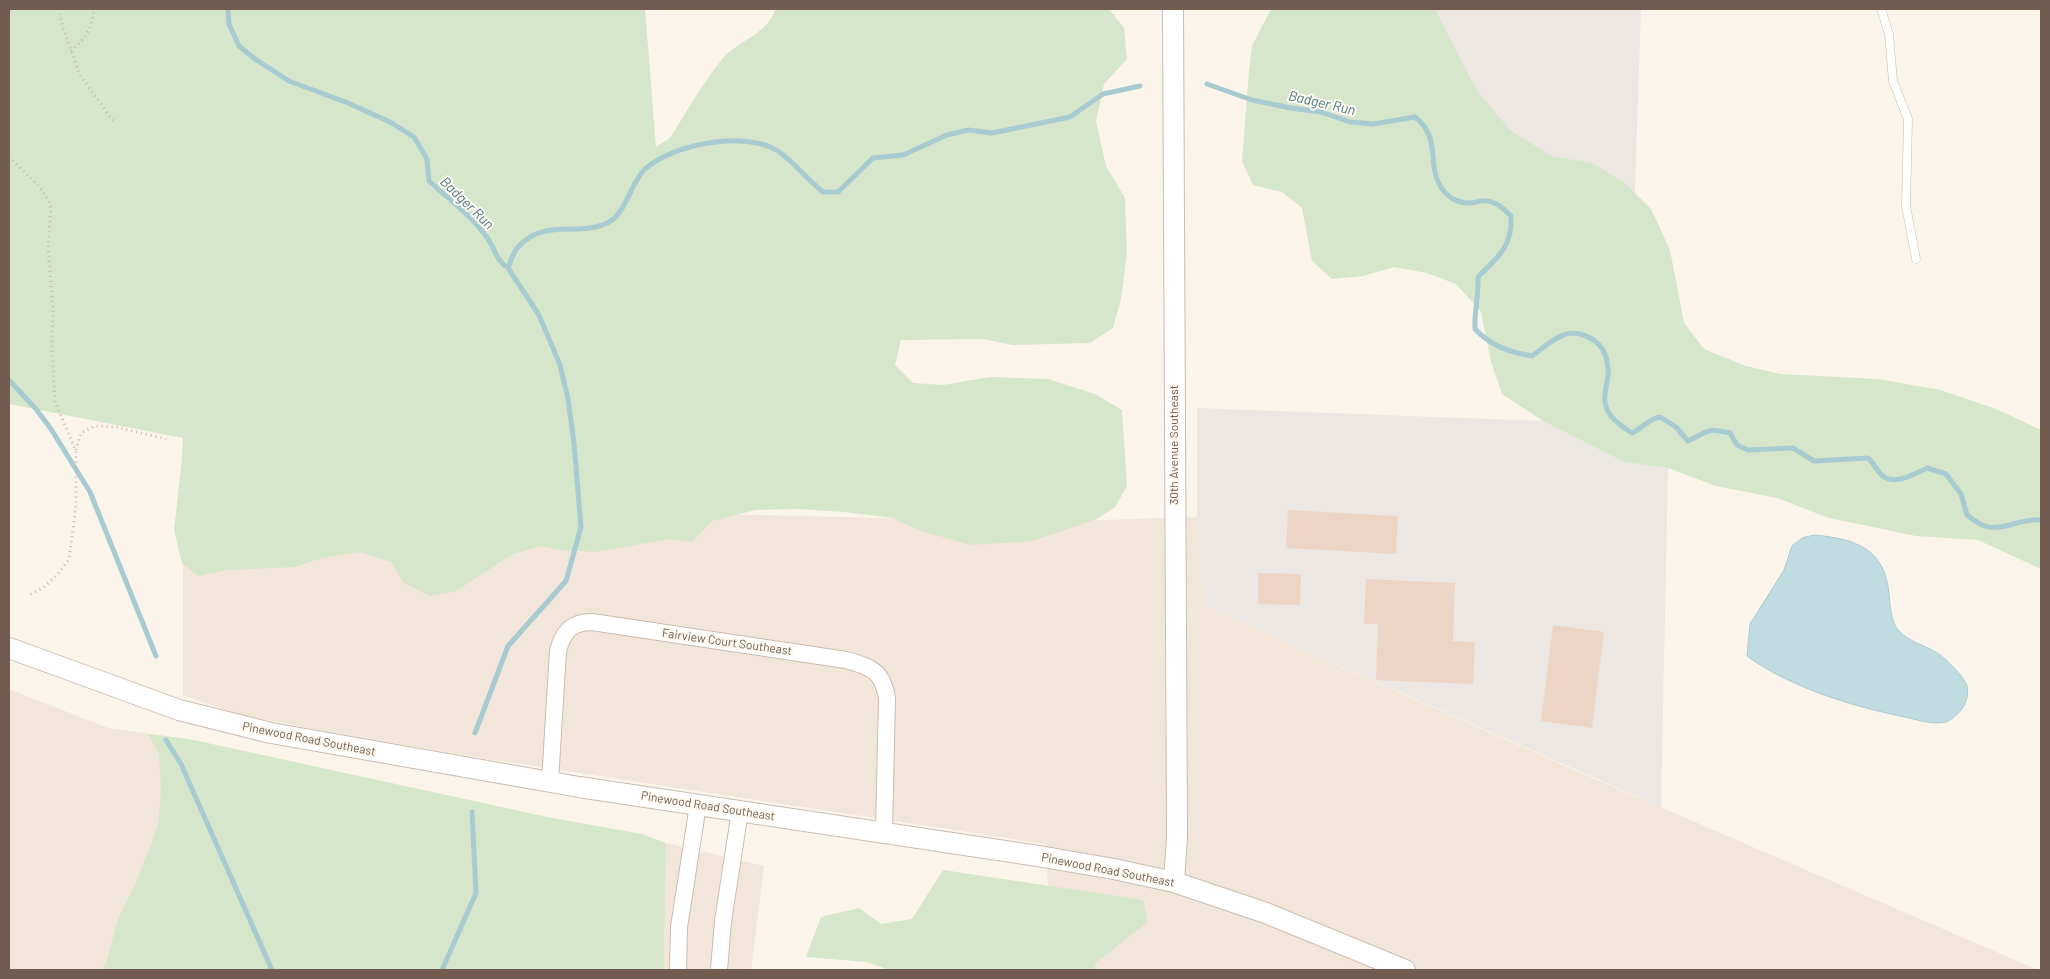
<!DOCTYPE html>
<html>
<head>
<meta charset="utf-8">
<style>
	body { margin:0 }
	#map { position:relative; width:2050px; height:979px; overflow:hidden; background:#faf4ea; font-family:Barlow,sans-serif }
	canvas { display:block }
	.frame { position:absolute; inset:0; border:10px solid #725c50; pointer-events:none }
</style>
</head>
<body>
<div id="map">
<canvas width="2050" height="979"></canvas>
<div class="frame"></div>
</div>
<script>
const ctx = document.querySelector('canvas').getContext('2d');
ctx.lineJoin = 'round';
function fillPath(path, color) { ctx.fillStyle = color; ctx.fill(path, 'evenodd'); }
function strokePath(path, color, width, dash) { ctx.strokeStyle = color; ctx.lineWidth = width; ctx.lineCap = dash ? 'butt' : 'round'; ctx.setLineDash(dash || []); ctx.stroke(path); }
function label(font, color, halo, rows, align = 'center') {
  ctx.font = font + ' Barlow,sans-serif'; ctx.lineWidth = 4; ctx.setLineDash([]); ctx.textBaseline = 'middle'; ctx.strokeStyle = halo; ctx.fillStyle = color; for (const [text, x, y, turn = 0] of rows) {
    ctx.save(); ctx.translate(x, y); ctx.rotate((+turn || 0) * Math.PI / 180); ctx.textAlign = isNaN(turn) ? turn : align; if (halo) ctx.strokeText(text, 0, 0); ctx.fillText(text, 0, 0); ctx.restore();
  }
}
const residential = new Path2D(`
	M183 501 1044 522 1197 517 1204 606 1579 772 2038 970H1052L1046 844 487 759 323 731 238 714 183 695Z
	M9 689 108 728 179 738 180 970H9Z
	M666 843 764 866 751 970H664Z`);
const industrial = new Path2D(`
	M1389 9H1641L1634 217 1450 131Z
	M1197 408 1543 421 1624 462 1668 468 1661 807 1204 606 1197 517Z`);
const green = new Path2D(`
	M9 9H645L656 147 670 138C686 113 704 81 723 58 738 41 769 33 775 9H1109L1124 28 1127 59 1104 84 1096 121 1106 166 1125 198 1127 253 1121 299 1113 328 1090 343 1012 345 984 339 901 340 895 365 913 383 943 385 990 377 1048 379 1095 394 1122 410 1127 486 1115 507 1097 519 1032 541 971 545 918 530 893 518 845 512 798 509 755 510 712 521 692 542 668 539 597 552 560 550 541 546 513 554 456 591 430 596 404 583 391 562 360 552 322 558 295 567 226 570 198 576 182 563 174 530 182 459 183 438 9 404Z
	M1271 9H1435L1477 91 1510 130 1551 156 1592 163 1625 183 1651 209 1670 250 1684 323 1704 349 1746 366 1780 374 1878 379 1940 390 1996 409 2041 430V569L1978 540 1916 536 1829 518 1777 498 1716 486 1668 468 1624 462 1543 421 1502 394 1491 362 1481 312 1456 284 1427 273 1394 267 1363 276 1332 279 1312 261 1302 208 1282 192 1253 185 1242 161 1249 72 1252 46Z
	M148 734 189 739 552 818 642 834 666 843 664 970H102L106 963 119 916 135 885 158 826 161 790 159 754Z
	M943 870 1143 900 1148 922 1094 964 1096 970H889L867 962 806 957 821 917 859 908 881 924 912 919Z`);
const water = new Path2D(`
	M1815 535C1855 539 1885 548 1889 594 1890 604 1891 622 1898 630 1908 641 1921 644 1934 651 1944 657 1954 667 1961 676 1963 679 1967 683 1967 686 1969 694 1966 704 1961 710 1958 714 1951 720 1946 722 1933 725 1918 720 1905 717 1854 707 1789 687 1747 656L1750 624 1784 570 1792 546 1802 538Z`);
const stream = new Path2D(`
	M228 9 229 24 239 46 255 59 289 81 348 103 390 122 414 137 427 159 429 181C449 199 473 217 488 239 495 249 497 262 508 268L539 315 560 365 568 399 574 443 581 527 566 581 508 646 475 733
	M1207 84 1252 100 1291 108 1321 112 1350 122 1373 124 1415 117C1443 139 1425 167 1443 190 1448 198 1461 204 1470 203 1475 203 1480 200 1485 201 1496 201 1504 209 1511 216 1513 246 1498 257 1478 277 1479 295 1474 311 1475 329 1491 346 1509 352 1532 356 1552 341 1567 324 1592 339 1602 345 1607 356 1608 368 1610 379 1603 391 1605 402 1607 417 1621 426 1632 433 1643 428 1648 419 1660 417L1676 427 1688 441C1708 432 1706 427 1730 433L1737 445 1748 450 1793 448 1814 461 1868 458C1874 463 1878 473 1884 477 1896 485 1916 473 1927 468L1946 474 1961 494 1967 515C1972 519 1979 524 1985 526 2003 532 2023 517 2041 520
	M508 268C511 261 513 252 518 247 545 217 579 238 609 222 626 213 631 182 645 169 673 144 745 130 778 151 794 162 807 179 823 192H838L873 158 903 155 947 135 968 130 992 133 1070 117 1103 94 1140 86
	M9 380 36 409 51 429 90 492 156 656
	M166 740 181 764 272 970
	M442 970 476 893 472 812`);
const building = new Path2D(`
	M1288 510 1398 516 1396 554 1286 548Z
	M1258 573 1301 574 1300 605 1258 604Z
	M1366 579 1455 583 1453 641 1475 642 1473 684 1376 680 1378 624H1364Z
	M1553 625 1604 632 1592 728 1541 721Z`);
const path = new Path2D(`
	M58 9 63 28 80 75 114 122
	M71 51C87 37 91 30 94 9
	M9 157 37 184 47 198 51 208 48 246 53 309 52 347 55 402 76 451V506L69 559 58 574 43 588 29 595
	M76 450 81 433 95 426 116 427 166 439`);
const service = new Path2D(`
	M1881 9 1889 34 1893 81 1908 119 1906 206 1916 259`);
const minor = new Path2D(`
	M550 782 558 651C563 631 572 622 592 622L846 660C871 667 882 670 887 698L884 833
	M678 970 679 927 698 805
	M719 970 723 921 740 811`);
const tertiary = new Path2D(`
	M1173 9 1177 837 1174 882
	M9 648 179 710 271 733 579 787 1038 856 1114 869 1174 882 1266 913 1405 970`);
const streetNames = [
	["30th Avenue Southeast",1174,445,-90],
	["Fairview Court Southeast",727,642,8],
	["Pinewood Road Southeast",309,739,11],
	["Pinewood Road Southeast",708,806,9],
	["Pinewood Road Southeast",1108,870,11]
];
const waterNames = [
	["Badger Run",1322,103,13],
	["Badger Run",467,203,44]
];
fillPath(residential, '#f1e6d9');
fillPath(industrial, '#ece7e2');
fillPath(green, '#d5e6ca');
fillPath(water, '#c0dce1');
strokePath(water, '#a8cbd2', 1);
strokePath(stream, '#a8cbd2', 5);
fillPath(building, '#ecd5c5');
strokePath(service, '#cbbcb1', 9);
strokePath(minor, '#cbbcb1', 18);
strokePath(tertiary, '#cbbcb1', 22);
strokePath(path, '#d1b8a8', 3, [1, 4]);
strokePath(service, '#fff', 8);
strokePath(minor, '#fff', 16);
strokePath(tertiary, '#fff', 20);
label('12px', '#725c50', '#fdf8f0', streetNames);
label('italic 14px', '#4c7982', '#fdf8f0', waterNames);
</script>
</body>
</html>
